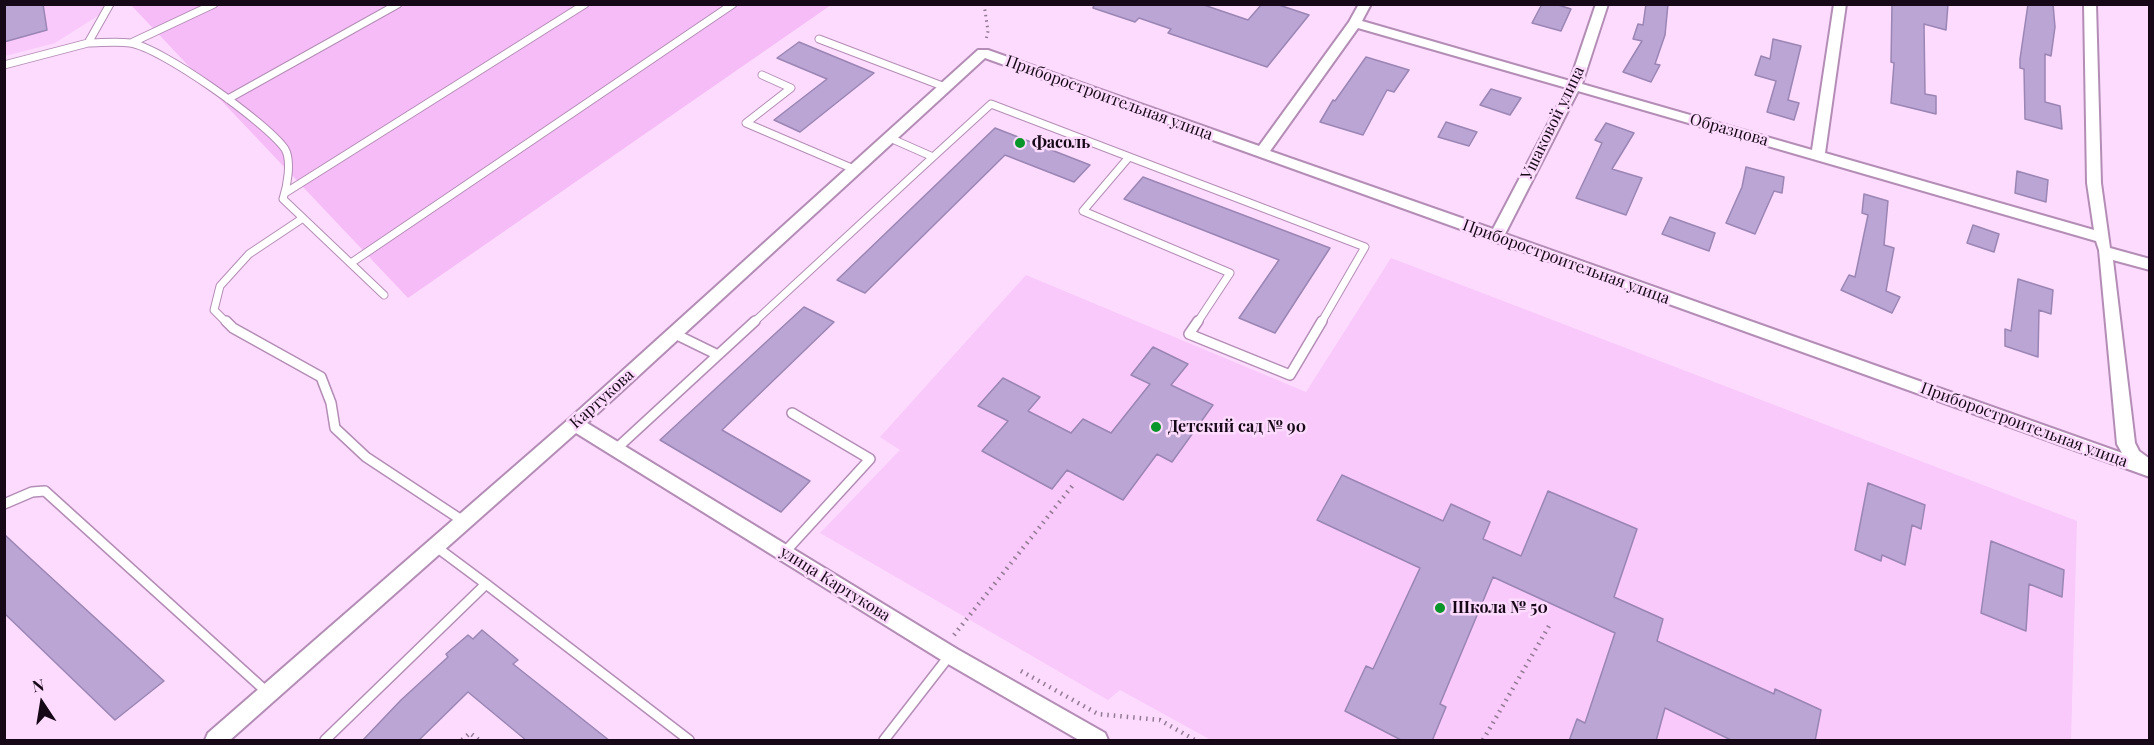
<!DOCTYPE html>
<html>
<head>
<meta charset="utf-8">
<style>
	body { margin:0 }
	#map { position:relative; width:2154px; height:745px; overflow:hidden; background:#fddbfe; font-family:"Playfair Display",serif }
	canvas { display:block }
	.frame { position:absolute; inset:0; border:6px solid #160816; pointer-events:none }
	.north { position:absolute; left:12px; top:673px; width:60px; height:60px; -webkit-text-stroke:4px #fddbfe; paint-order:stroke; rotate:348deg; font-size:16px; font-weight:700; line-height:24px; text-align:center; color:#160816 }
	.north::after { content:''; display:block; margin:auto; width:21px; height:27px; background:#160816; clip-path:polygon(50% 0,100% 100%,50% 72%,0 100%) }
</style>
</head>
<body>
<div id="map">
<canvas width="2154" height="745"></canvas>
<div class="frame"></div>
<div class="north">N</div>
</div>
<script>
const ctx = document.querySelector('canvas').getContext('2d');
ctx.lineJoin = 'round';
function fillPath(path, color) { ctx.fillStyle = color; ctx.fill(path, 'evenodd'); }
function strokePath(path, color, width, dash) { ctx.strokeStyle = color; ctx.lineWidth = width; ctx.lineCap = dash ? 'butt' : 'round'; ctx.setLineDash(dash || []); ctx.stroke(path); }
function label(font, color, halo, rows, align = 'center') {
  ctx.font = font + ' "Playfair Display",serif'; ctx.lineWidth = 5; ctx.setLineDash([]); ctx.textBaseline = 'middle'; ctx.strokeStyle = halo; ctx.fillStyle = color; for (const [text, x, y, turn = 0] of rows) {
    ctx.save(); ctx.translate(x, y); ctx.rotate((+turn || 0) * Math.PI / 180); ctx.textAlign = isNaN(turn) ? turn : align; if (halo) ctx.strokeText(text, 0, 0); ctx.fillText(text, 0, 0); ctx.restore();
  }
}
const built = new Path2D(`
	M5 5H115L55 43 5 56Z
	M1391 258 2077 521 2071 740H1211L1120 690 1108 700 820 533 900 450 880 437 1026 275 1306 392Z`);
const green = new Path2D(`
	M131 5H831L408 298Z`);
const building = new Path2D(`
	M4 4H43L47 30 4 42Z
	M1094 4H1201L1248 20 1262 4H1276L1309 15 1267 67 1168 33 1171 29 1139 18 1135 22 1093 8Z
	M1542 4H1555L1571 9 1561 31 1532 23Z
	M1646 4H1668L1665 35 1655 64 1660 65 1651 82 1623 72 1642 41 1633 39 1638 24 1643 25Z
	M1892 4H1948L1946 30 1924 24 1925 94 1936 96V114L1891 103 1894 63 1891 62Z
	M2028 4H2053L2055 27 2051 56 2045 54V102L2060 106 2062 129 2025 119 2024 69 2020 68V59Z
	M1773 39 1801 46 1788 100 1799 103 1794 120 1767 112 1776 81 1755 75 1761 56 1770 59Z
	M799 42 874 73 800 132 774 120 827 79 777 58Z
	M1366 57 1409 70 1394 92 1387 90 1363 135 1320 122 1333 100 1335 101Z
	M1491 89 1521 98 1510 115 1480 105Z
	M1446 122 1477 132 1469 146 1438 137Z
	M1606 123 1634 133 1612 169 1642 178 1626 215 1576 198 1602 143 1595 140Z
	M995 128 1090 165 1074 182 1005 155 865 293 837 280Z
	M1746 167 1784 177 1782 193 1774 191 1755 234 1726 223 1742 187Z
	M2017 171 2048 180 2046 202 2015 193Z
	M1143 177 1330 248 1275 333 1239 318 1279 260 1124 199Z
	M1864 194 1888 201 1884 245 1894 248 1886 291 1900 297 1892 313 1841 290 1849 275 1855 277 1868 215 1862 213Z
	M1670 217 1715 233 1709 251 1662 234Z
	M1973 225 1999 234 1994 252 1967 243Z
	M2018 279 2053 290 2051 314 2039 310 2038 357 2005 346V329L2011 331Z
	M804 307 834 322 722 430 810 481 781 512 660 440Z
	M1153 347 1188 364 1171 385 1213 405 1172 462 1157 454 1123 500 1067 470 1052 489 982 451 1008 421 978 406 1003 378 1040 397 1028 411 1071 433 1083 419 1111 433 1150 384 1131 375Z
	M1342 475 1443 521 1451 504 1490 522 1483 539 1521 556 1548 491 1637 529 1614 597 1663 619 1657 641 1774 694 1775 689 1821 710 1815 741H1733L1665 708 1656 741H1569L1577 719 1585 723 1615 633 1493 577 1440 704 1446 707 1432 741H1403L1345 711 1366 666 1373 669 1420 568 1317 520Z
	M1868 483 1925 505 1921 529 1912 525 1905 565 1882 555 1881 561 1855 550Z
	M4 534 20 549 164 681 115 720 4 613Z
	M1991 541 2064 570 2062 597 2029 584 2026 631 1981 613Z
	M482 630 518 660 513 664 610 741H527L468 692 418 741H362L401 700 448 657 446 654 468 635 473 639Z`);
const pathFar1 = new Path2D(`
	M984 4 988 31 986 40`);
const path = new Path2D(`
	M954 635 1073 485
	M1021 671 1098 714 1160 720 1195 740
	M462 740 470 733 479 740
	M1483 740 1549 626`);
const serviceFar1 = new Path2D(`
	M819 39 945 87
	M88 43C101 43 116 41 130 43 161 47 267 123 285 149 292 161 287 187 283 199L384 295
	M131 43 214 4
	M4 65 88 43 110 4
	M762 75 791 88 746 123 856 170
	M228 99 398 4
	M890 138 933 157 991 104 1365 247 1321 323
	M1129 157 1083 211 1230 273 1197 323
	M285 193 585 4
	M351 263 733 4
	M227 323 214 310 220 286 249 254 303 218
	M753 323 933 157`);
const service = new Path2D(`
	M226 321 233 328 321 377 331 403 335 428 366 457 463 521
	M1198 321 1189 334 1290 375 1322 321
	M675 334 718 355 755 321
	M616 449 718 355
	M4 504 32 492 45 491 268 693
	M784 553 870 459 792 413
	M486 584 689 740
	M325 740 486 584 435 546
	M884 740 950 655`);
const minor = new Path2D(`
	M1359 4H1371L1362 21 1570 81 1596 4H1608L1582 84 1812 150 1834 4H1846L1825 153 2094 230 2087 183 2084 4H2096L2101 183 2110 248 2150 259V270L2113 260 2135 443 2139 451 2150 459V477L985 58 587 423 957 649 1105 733 1108 740H1079L943 661 576 433 230 740H205L208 733 569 419 978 50H988L1259 146 1349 22ZM1358 28 1567 88 1493 229 1270 151ZM1578 91 2096 241 2099 250 2117 444 2122 453 1505 234Z`);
const markers = [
	[1020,143,6,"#08952a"],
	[1156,427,6,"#08952a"],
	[1440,608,6,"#08952a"]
];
const streetNames = [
	["Приборостроительная улица",1109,98,20],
	["Ушаковой улица",1553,123,-64],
	["Образцова",1729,130,16],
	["Приборостроительная улица",1566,262,20],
	["Картукова",602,399,-42],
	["Приборостроительная улица",2024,425,20],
	["улица Картукова",835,584,32]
];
const poiNames = [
	["Фасоль",1032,143],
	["Детский сад № 90",1168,427],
	["Школа № 50",1452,608]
];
fillPath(built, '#f8c9fa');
fillPath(green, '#f5bcf7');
fillPath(building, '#baa5d5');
strokePath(building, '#9a85b4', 1.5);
strokePath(serviceFar1, '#b38db5', 9);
strokePath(service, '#b38db5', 12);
strokePath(minor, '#b38db5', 4);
strokePath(pathFar1, '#927a93', 3, [1.5, 4]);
strokePath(path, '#927a93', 4.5, [1.5, 5]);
strokePath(serviceFar1, '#fff', 7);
strokePath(service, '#fff', 9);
fillPath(minor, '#fff');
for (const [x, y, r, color] of markers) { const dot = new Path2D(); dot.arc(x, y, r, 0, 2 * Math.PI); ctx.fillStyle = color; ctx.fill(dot); strokePath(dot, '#fddbfe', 2); }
label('16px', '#160816', '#fddbfe', streetNames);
label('bold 16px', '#160816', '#fddbfe', poiNames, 'left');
</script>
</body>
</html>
